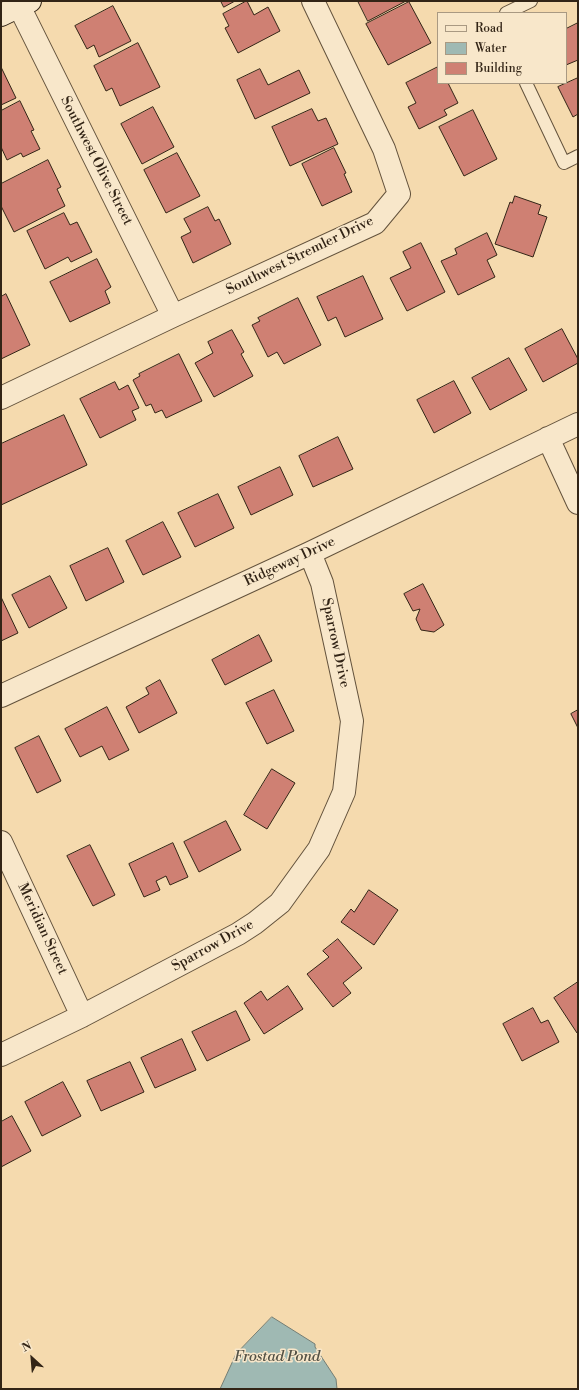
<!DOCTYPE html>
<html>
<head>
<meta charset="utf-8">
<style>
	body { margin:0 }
	#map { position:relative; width:579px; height:1390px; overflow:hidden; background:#f5daae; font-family:"Libre Bodoni",serif }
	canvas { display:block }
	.frame { position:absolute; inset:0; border:2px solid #322416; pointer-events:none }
	.legend { position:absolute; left:437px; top:12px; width:130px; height:72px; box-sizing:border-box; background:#f8e7ca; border:1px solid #a99982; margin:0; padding:5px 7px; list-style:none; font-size:12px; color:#322416 }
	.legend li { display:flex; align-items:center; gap:8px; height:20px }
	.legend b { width:20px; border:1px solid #a99982 }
	.north { position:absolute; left:12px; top:1338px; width:40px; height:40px; -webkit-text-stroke:3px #f8e7ca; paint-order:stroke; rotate:334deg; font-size:11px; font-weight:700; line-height:16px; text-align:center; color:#322416 }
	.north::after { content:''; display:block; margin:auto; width:14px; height:18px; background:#322416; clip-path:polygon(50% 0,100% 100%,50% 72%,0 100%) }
</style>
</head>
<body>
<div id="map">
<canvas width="579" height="1390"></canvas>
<div class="frame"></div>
<ul class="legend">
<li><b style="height:5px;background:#f8e7ca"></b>Road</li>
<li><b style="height:11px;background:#9fb9b3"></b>Water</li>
<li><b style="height:11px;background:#cf8073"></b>Building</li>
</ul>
<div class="north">N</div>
</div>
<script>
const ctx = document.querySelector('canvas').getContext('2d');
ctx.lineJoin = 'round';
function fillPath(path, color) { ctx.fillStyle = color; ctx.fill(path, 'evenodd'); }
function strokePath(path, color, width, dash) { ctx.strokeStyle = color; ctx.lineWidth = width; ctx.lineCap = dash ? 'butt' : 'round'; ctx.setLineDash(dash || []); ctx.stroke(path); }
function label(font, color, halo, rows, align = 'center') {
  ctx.font = font + ' "Libre Bodoni",serif'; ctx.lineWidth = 3; ctx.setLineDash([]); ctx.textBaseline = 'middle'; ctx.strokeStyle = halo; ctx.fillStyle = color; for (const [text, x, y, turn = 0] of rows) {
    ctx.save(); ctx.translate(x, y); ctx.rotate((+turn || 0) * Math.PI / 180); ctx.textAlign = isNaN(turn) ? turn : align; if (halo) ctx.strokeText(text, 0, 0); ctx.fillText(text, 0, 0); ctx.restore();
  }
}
const water = new Path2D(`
	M272 1317 315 1344V1347L336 1379 337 1389H220L236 1354Z`);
const building = new Path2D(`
	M221 1H235L224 7Z
	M247 1 254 15 268 7 280 31 238 53 225 28 229 26 223 14Z
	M358 1H406L368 21Z
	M409 2 431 43 388 65 366 24Z
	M113 6 131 41 99 57 94 45 87 49 75 26Z
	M578 23V60L566 65V29Z
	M138 43 160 87 120 106 112 88 106 91 94 66Z
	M1 67 16 98 1 105Z
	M438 67V83H448L458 103 444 110 447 115 419 129 408 107 416 103 406 83Z
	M260 69 268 85 299 70 310 93 255 119 237 80Z
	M578 78V114L573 117 558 87Z
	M20 101 34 130 31 131 40 149 23 157 21 153 7 160 1 147V111Z
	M153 107 174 147 142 164 121 124Z
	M312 109 318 121 326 118 338 144 290 166 272 127Z
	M473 110 497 159 464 176 439 127Z
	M334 148 346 173 344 174 352 192 322 206 302 164Z
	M177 153 200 196 166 213 144 170Z
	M48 160 61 187 57 189 65 206 14 232 1 206V184Z
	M515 196 541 205 538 214 547 217 533 257 495 244 510 202 512 203Z
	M208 207 215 221 219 219 231 244 193 263 181 237 191 232 184 219Z
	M64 213 70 225 77 222 92 252 71 262 68 257 45 269 27 231Z
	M487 233 497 255 487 260 495 277 458 295 441 261 457 254 455 249Z
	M421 243 445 292 407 311 390 278 411 268 403 252Z
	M97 259 111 287 105 291 110 303 70 322 50 282Z
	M363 276 383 319 345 337 336 317 328 321 317 297Z
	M6 294 30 345 1 359V297Z
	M298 298 321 345 284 364 277 352 268 357 252 325 260 321 258 318Z
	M562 329 578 359V363L543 382 525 349Z
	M232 330 244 352 241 354 253 376 214 397 195 363 213 353 208 342Z
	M179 354 202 401 166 418 162 410 155 413 151 404 146 406 133 380 140 376 139 374Z
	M509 358 527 390 490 410 472 378Z
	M454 381 471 413 434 433 417 400Z
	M115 382 119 390 128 385 139 408 132 411 136 420 100 438 80 399Z
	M64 415 87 465 1 505V444Z
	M338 437 353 469 313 487 299 456Z
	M280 467 293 495 251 515 238 487Z
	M218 494 234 528 195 547 178 513Z
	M163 522 181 557 143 575 126 541Z
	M108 548 124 582 86 601 70 566Z
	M50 576 67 608 29 628 12 595Z
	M423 584 444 625 434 632 421 630 416 619 420 609 413 611 404 594Z
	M1 597 18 633 1 641Z
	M259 635 272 661 225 685 212 660Z
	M160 680 177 713 139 733 126 707 149 694 146 688Z
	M274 690 294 731 267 744 246 703Z
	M107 707 129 750 109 760 102 746 80 757 65 729Z
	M578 710V728L571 714Z
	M39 736 61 781 37 793 15 748Z
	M272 769 295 783 267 829 244 815Z
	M226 821 241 850 199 872 184 842Z
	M173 843 188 877 170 885 166 876 156 881 160 890 144 897 129 864Z
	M90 845 115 895 93 906 67 856Z
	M369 890 398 910 374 945 341 922 351 909 354 912Z
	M338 939 362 968 343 983 351 993 333 1007 307 974 329 957 323 951Z
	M578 982V1032L577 1033 554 998Z
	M288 986 303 1009 264 1034 244 1003 261 991 267 1000Z
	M533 1008 541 1023 548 1020 559 1042 522 1061 503 1024Z
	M236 1011 250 1040 207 1061 192 1032Z
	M182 1039 196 1070 155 1088 141 1058Z
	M130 1062 144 1092 101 1111 87 1081Z
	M63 1082 81 1116 42 1136 25 1102Z
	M12 1116 31 1151 1 1167V1122Z`);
const lane = new Path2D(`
	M506 13 531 1
	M526 83 564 163 578 156`);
const street = new Path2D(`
	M19 6 173 316
	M1 398 173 316 375 223 399 194 384 149 313 1
	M548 438 578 503
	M1 696 310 553 578 424
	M1 842 82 1016
	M1 1055 82 1016 238 934 255 923 280 903 319 849 344 792 352 721 322 583 310 553`);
const secondary = new Path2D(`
	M1 15 30 1`);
const streetNames = [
	["Southwest Olive Street",96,161,63],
	["Southwest Stremler Drive",300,256,-26],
	["Ridgeway Drive",290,562,-25],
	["Sparrow Drive",335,643,78],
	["Meridian Street",42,929,65],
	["Sparrow Drive",213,946,-29]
];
const waterNames = [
	["Frostad Pond",277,1357]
];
fillPath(water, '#9fb9b3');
strokePath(water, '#737d74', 1);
fillPath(building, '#cf8073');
strokePath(building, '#322416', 1);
strokePath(lane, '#63523c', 14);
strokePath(street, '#63523c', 24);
strokePath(secondary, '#322416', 24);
strokePath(lane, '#f8e7ca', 12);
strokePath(street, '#f8e7ca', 22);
strokePath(secondary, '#f8e7ca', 22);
label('14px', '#322416', '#f8e7ca', streetNames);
label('italic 15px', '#535145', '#f8e7ca', waterNames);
</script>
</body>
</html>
